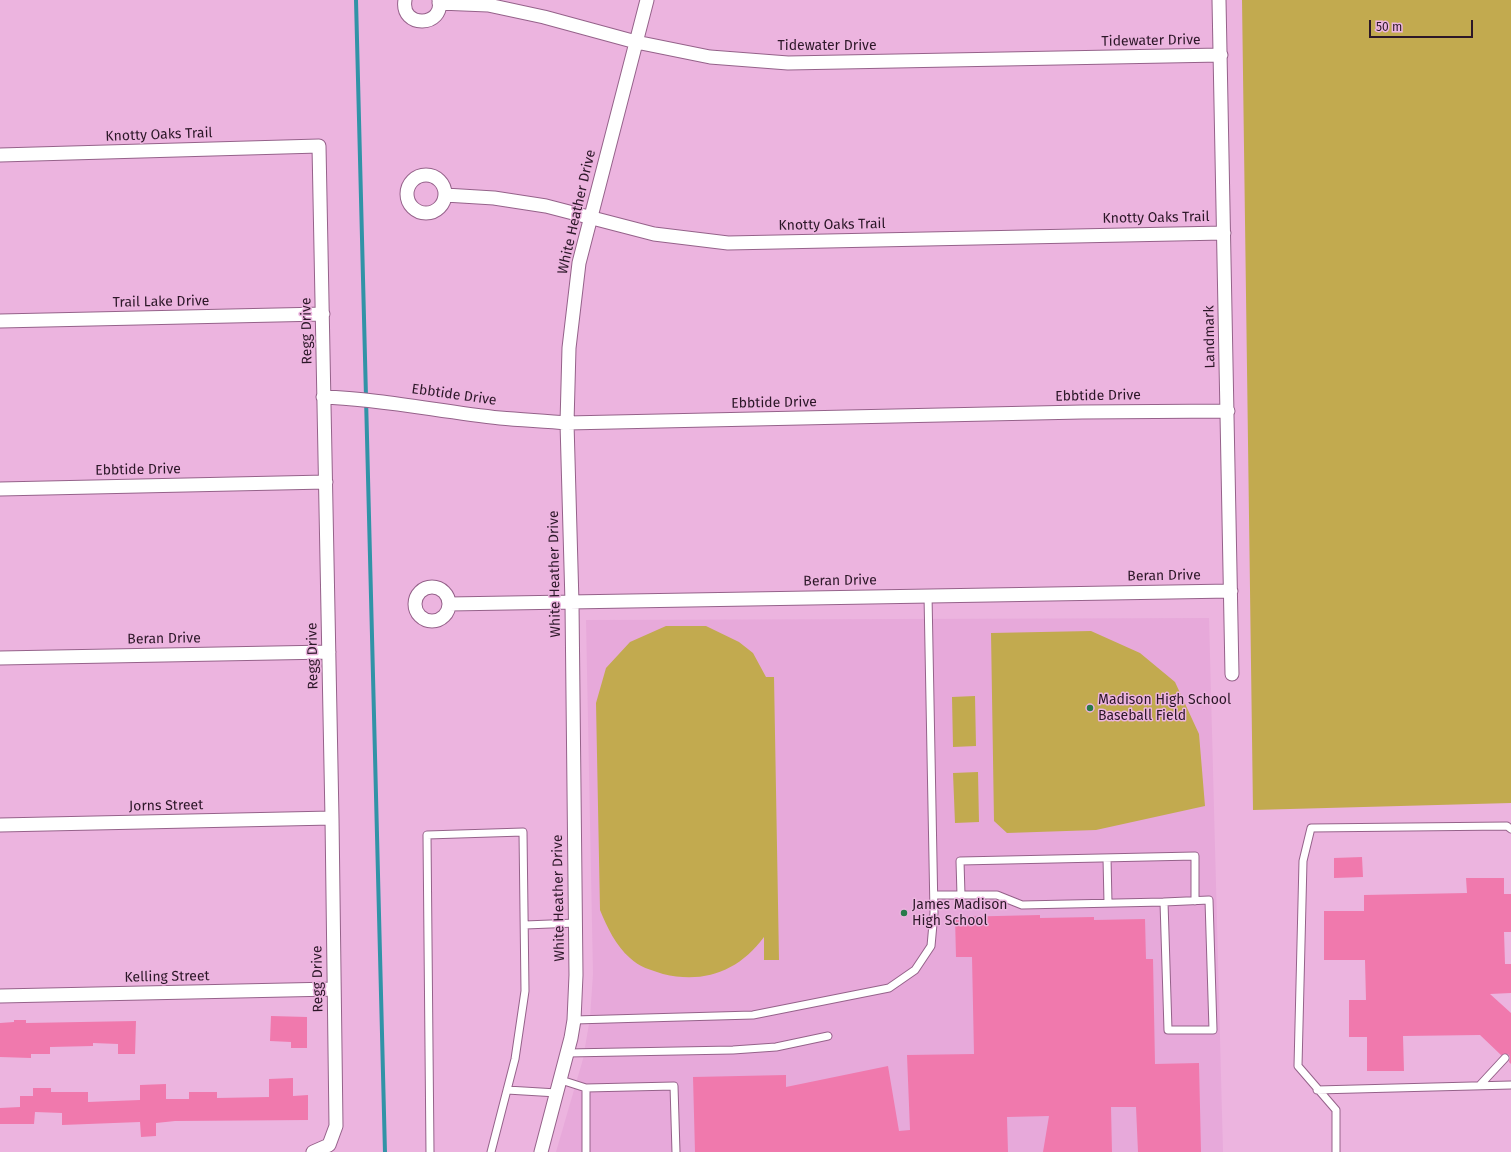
<!DOCTYPE html>
<html>
<head>
<meta charset="utf-8">
<style>
	body { margin:0 }
	#map { position:relative; width:1511px; height:1152px; overflow:hidden; background:#ecb4df; font-family:"Fira Sans",sans-serif }
	canvas { display:block }
	.scale { position:absolute; left:1369px; top:20px; width:104px; height:18px; box-sizing:border-box; border:2px solid #2c1728; border-top:0; padding-left:5px; font-size:12px; line-height:14px; white-space:nowrap; color:#2c1728; -webkit-text-stroke:3px #ecb4df; paint-order:stroke }
</style>
</head>
<body>
<div id="map">
<canvas width="1511" height="1152"></canvas>
<div class="scale">50 m</div>
</div>
<script>
const ctx = document.querySelector('canvas').getContext('2d');
ctx.lineJoin = 'round';
function fillPath(path, color) { ctx.fillStyle = color; ctx.fill(path, 'evenodd'); }
function strokePath(path, color, width, dash) { ctx.strokeStyle = color; ctx.lineWidth = width; ctx.lineCap = dash ? 'butt' : 'round'; ctx.setLineDash(dash || []); ctx.stroke(path); }
function label(font, color, halo, rows, align = 'center') {
  ctx.font = font + ' "Fira Sans",sans-serif'; ctx.lineWidth = 3; ctx.setLineDash([]); ctx.textBaseline = 'middle'; ctx.strokeStyle = halo; ctx.fillStyle = color; for (const [text, x, y, turn = 0] of rows) {
    ctx.save(); ctx.translate(x, y); ctx.rotate((+turn || 0) * Math.PI / 180); ctx.textAlign = isNaN(turn) ? turn : align; if (halo) ctx.strokeText(text, 0, 0); ctx.fillText(text, 0, 0); ctx.restore();
  }
}
const built = new Path2D(`
	M1209 618 1223 1152H556L583 1059 590 1018 593 974 586 620Z`);
const green = new Path2D(`
	M1242 0H1511V803L1253 810Z
	M666 626H706L739 642 753 653 766 677H774L779 960H764V937C739 971 704 984 663 974 651 970 639 967 630 958 616 946 607 927 600 910L596 703 606 668 630 642Z
	M1091 631 1140 653 1175 682 1199 734 1205 806 1096 830 1007 833 994 821 991 633Z
	M975 696 976 746 953 747 952 697Z
	M978 772 979 822 955 823 953 773Z`);
const stream = new Path2D(`
	M356 0 385 1152`);
const building = new Path2D(`
	M1362 857 1363 877 1334 878V858Z
	M1466 878H1504V894H1511V932H1504L1505 964H1511V993L1490 994 1511 1013V1064L1509 1062 1510 1057 1508 1054 1501 1055 1480 1035 1403 1036 1404 1071H1367V1037H1349V1000H1366L1365 960H1324V911H1364V895L1467 893Z
	M1040 915V918L1094 917V920L1145 919 1146 959H1153L1155 1064 1199 1063 1201 1152H1138L1136 1107H1111L1112 1152H1043L1049 1116 1007 1117 1008 1152H695L693 1077 786 1075V1087L888 1066 899 1131 910 1130 907 1055 974 1054 972 957H956L955 917Z
	M271 1016 307 1017V1048H291V1042L270 1041Z
	M14 1020H26V1023L136 1021 135 1054H118V1044L93 1043V1046L50 1047V1054H31V1058L0 1057V1023L14 1022Z
	M293 1078V1096L308 1095V1120L175 1121 156 1123V1136L141 1137 140 1122 62 1125V1113L35 1112 34 1124H0V1108L20 1107V1096H33V1088H51V1092H88V1102L140 1100V1085L166 1084V1099H189V1092H217V1098L269 1097V1079Z`);
const service = new Path2D(`
	M1107 858 1108 903
	M934 895H997L1022 905 1164 902 1168 1030H1213L1209 900 1164 902
	M961 895 960 861 1195 856V901
	M525 925 576 923
	M574 1020 753 1015 889 988 915 970 931 946 934 913 928 595
	M567 1053 733 1050 776 1047 828 1036
	M561 1080 586 1088
	M1480 1085 1505 1058
	M507 1090 557 1093
	M1317 1090 1511 1085
	M430 1152 427 835 523 832 525 991 515 1059 491 1152
	M586 1152V1088L674 1086 676 1152
	M1336 1152V1110L1298 1066 1303 861 1311 828 1507 826 1511 829`);
const minor = new Path2D(`
	M405 0C400 29 445 27 439 0
	M1219 0 1232 674
	M439 3 488 5 544 17 636 42 710 57 788 63 1221 55
	M0 155 319 146 332 818 336 1126 329 1145 313 1152
	M407 194a19 19 0 1 1 38 0a19 19 0 1 1-38 0Z
	M445 195 494 198 546 206 654 234 728 243 1224 233
	M0 321 323 314
	M323 397C383 399 441 412 500 418 522 420 545 421 567 423L1082 412 1228 411
	M0 489 326 482
	M415 604a17 17 0 1 1 34 0a17 17 0 1 1-34 0Z
	M449 604 1231 591
	M0 658 329 652
	M0 825 332 818
	M0 996 334 989
	M541 1152 571 1038 574 1020 576 975 572 603 567 423 569 348 579 263 647 0`);
const markers = [
	[1090,708,4,"#287a4b"],
	[904,913,4,"#287a4b"]
];
const streetNames = [
	["Tidewater Drive",1151,41,-1],
	["Tidewater Drive",827,46],
	["Knotty Oaks Trail",159,135,-2],
	["White Heather Drive",577,212,-77],
	["Knotty Oaks Trail",1156,218,-1],
	["Knotty Oaks Trail",832,225,-1],
	["Trail Lake Drive",161,302,-1],
	["Regg Drive",307,331,-91],
	["Landmark",1210,337,-91],
	["Ebbtide Drive",454,395,8],
	["Ebbtide Drive",1098,396,-1],
	["Ebbtide Drive",774,403,-1],
	["Ebbtide Drive",138,470,-1],
	["White Heather Drive",555,574,-91],
	["Beran Drive",1164,576,-1],
	["Beran Drive",840,581,-1],
	["Beran Drive",164,639,-1],
	["Regg Drive",313,656,-91],
	["Jorns Street",166,806,-1],
	["White Heather Drive",559,898,-91],
	["Kelling Street",167,977,-1],
	["Regg Drive",318,979,-91]
];
const poiNames = [
	["Madison High School",1098,700],
	["Baseball Field",1098,716],
	["James Madison",912,905],
	["High School",912,921]
];
fillPath(built, '#e7a9da');
fillPath(green, '#c2aa4f');
strokePath(stream, '#3193a7', 4);
fillPath(building, '#f079ad');
strokePath(service, '#95628a', 9);
strokePath(minor, '#95628a', 15);
strokePath(service, '#fff', 7);
strokePath(minor, '#fff', 13);
for (const [x, y, r, color] of markers) { const dot = new Path2D(); dot.arc(x, y, r, 0, 2 * Math.PI); ctx.fillStyle = color; ctx.fill(dot); strokePath(dot, '#ecb4df', 1.5); }
label('14px', '#2c1728', '#ecb4df', streetNames);
label('14px', '#2c1728', '#ecb4df', poiNames, 'left');
</script>
</body>
</html>
